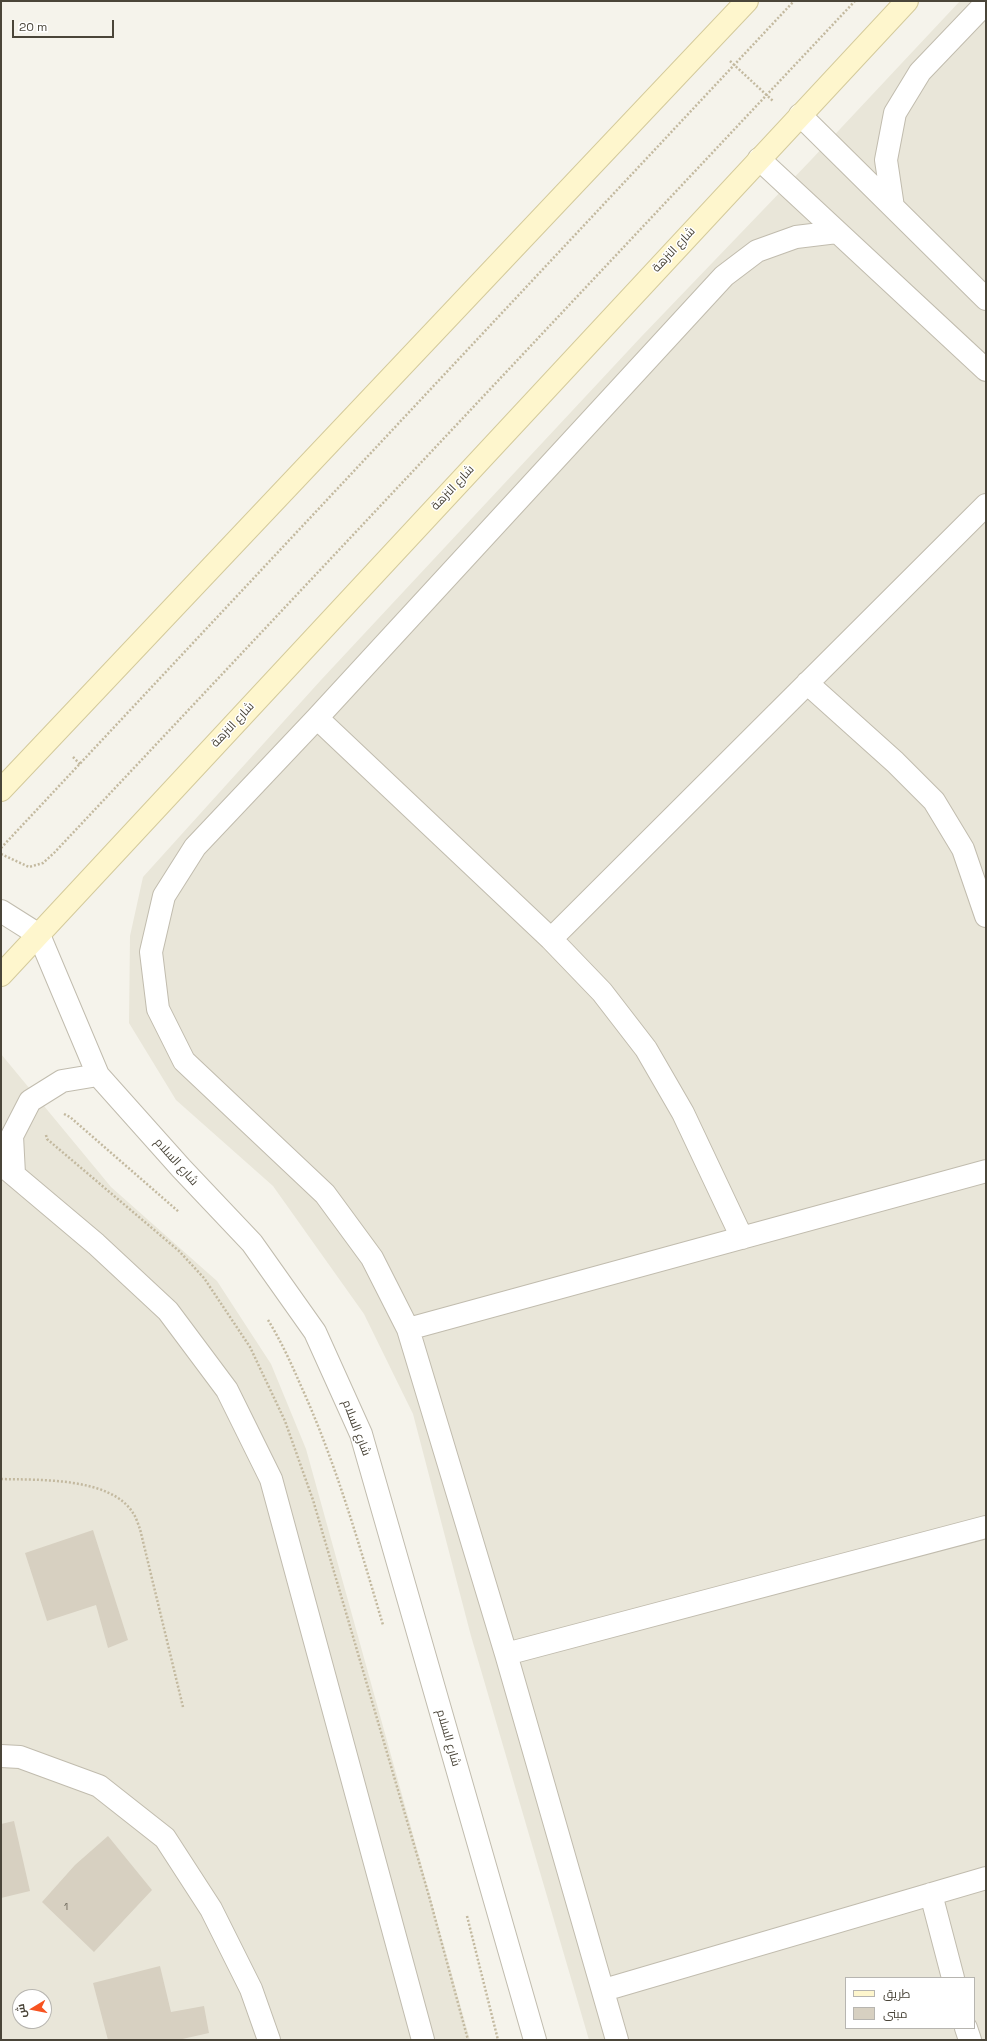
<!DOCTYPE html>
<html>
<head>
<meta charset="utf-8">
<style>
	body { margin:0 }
	#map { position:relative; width:987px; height:2041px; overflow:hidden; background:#f5f3eb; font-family:"Space Grotesk",Cairo,sans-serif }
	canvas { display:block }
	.frame { position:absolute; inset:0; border:2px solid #4a4539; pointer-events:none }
	.legend { position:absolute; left:845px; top:1977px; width:130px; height:52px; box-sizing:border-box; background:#fff; border:1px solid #b7b5b0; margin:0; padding:5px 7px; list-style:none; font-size:12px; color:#4a4539 }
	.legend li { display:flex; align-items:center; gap:8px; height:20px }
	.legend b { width:20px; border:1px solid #b7b5b0 }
	.north { position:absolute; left:12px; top:1989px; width:40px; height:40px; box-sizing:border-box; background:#fff; border:1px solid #b7b5b0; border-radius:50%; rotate:260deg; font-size:11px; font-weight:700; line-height:16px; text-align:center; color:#4a4539 }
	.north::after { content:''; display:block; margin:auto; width:14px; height:18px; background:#f75321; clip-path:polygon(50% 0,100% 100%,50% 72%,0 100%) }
	.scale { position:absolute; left:12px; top:20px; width:102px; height:18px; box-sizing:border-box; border:2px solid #4a4539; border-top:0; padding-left:5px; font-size:12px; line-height:14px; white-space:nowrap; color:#4a4539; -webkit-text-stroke:3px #fff; paint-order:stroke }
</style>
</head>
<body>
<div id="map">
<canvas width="987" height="2041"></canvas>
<div class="frame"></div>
<ul class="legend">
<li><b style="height:5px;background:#fef6cd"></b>طريق</li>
<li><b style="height:11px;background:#d7d0c1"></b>مبنى</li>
</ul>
<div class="north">ش</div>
<div class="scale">20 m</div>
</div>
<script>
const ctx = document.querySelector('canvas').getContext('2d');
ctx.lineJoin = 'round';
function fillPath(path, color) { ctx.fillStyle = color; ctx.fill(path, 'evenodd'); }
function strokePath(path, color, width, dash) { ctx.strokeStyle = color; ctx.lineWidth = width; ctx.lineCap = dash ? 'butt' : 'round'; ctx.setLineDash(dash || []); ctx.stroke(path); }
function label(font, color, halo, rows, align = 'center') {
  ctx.font = font + ' "Space Grotesk",Cairo,sans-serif'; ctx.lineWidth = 3; ctx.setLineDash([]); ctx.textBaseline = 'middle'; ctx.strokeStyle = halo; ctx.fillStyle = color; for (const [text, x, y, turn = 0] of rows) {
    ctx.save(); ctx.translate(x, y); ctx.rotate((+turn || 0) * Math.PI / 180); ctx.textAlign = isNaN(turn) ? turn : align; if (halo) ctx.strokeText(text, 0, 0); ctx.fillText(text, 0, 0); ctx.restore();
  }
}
const residential = new Path2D(`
	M960 1H986V2040H589L471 1636 413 1414 364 1314 273 1186 176 1100 129 1023 130 936 143 877 321 680 641 337 811 160ZM846 1978H974V2028H846Z
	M1 1054 111 1187 217 1281 271 1364 306 1449 470 2040H1ZM20 1997H44V2021H20Z`);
const building = new Path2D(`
	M93 1530 128 1640 108 1648 96 1605 47 1621 25 1553Z
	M14 1821 30 1891 1 1898V1824Z
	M108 1836 152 1890 94 1952 42 1902 75 1865Z
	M160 1966 171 2012 204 2006 209 2033 178 2040H108L93 1983Z`);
const path = new Path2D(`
	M730 61 773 101
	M73 757 80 764
	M1 848 794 1
	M1 854 29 867 43 863 54 853 855 1
	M64 1114 70 1117 179 1212
	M46 1135 47 1139 179 1251 204 1278 250 1347 285 1421 313 1500 429 1896 468 2040
	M268 1320C281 1341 291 1363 301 1386 336 1463 359 1544 383 1625
	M1 1479C38 1480 111 1477 133 1513 136 1517 138 1524 140 1529L183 1707
	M467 1916 498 2040`);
const minor = new Path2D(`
	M800 115 986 299
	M759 159 986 370
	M893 207 886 160 895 113 920 72 986 3
	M807 683 895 762 934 801 963 849 986 916
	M317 718 551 939 602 992 646 1049 683 1113 742 1238
	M551 939 986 505
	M408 1329 986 1171
	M506 1654 986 1527
	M1 1756 20 1757 99 1786 165 1838 211 1909 251 1989 269 2040
	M931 1894 953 1978
	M604 1990 986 1878
	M966 2028 970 2040
	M617 2040 506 1654 408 1329 372 1258 325 1194 184 1061 158 1009 151 952 164 896 195 847 317 718 724 276 757 251 796 237 837 232`);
const tertiary = new Path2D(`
	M1 911 39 935 98 1075 181 1168 252 1243 315 1332 361 1434 535 2040
	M1 1164 96 1244 168 1311 227 1390 271 1479 423 2040
	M14 1174 12 1136 30 1101 62 1081 98 1075`);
const secondary = new Path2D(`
	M1 790 747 1
	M1 975 907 1`);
const numberNames = [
	["1",66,1907]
];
const streetNames = [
	["شارع النزهة",674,250,-47],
	["شارع النزهة",453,488,-47],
	["شارع النزهة",233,725,-47],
	["شارع السلام",176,1162,48],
	["شارع السلام",356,1428,69],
	["شارع السلام",448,1738,74]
];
fillPath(residential, '#e9e6d9');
fillPath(building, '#d7d0c1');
strokePath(minor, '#c1bcae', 24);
strokePath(tertiary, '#c1bcae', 24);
strokePath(secondary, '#d4ca9b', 24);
strokePath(path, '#c3b99f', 2.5, [2, 2]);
strokePath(minor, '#fff', 22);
strokePath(tertiary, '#fff', 22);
strokePath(secondary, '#fef6cd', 22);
label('10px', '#6d685b', null, numberNames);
label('12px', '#4a4539', '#fff', streetNames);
</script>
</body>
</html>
